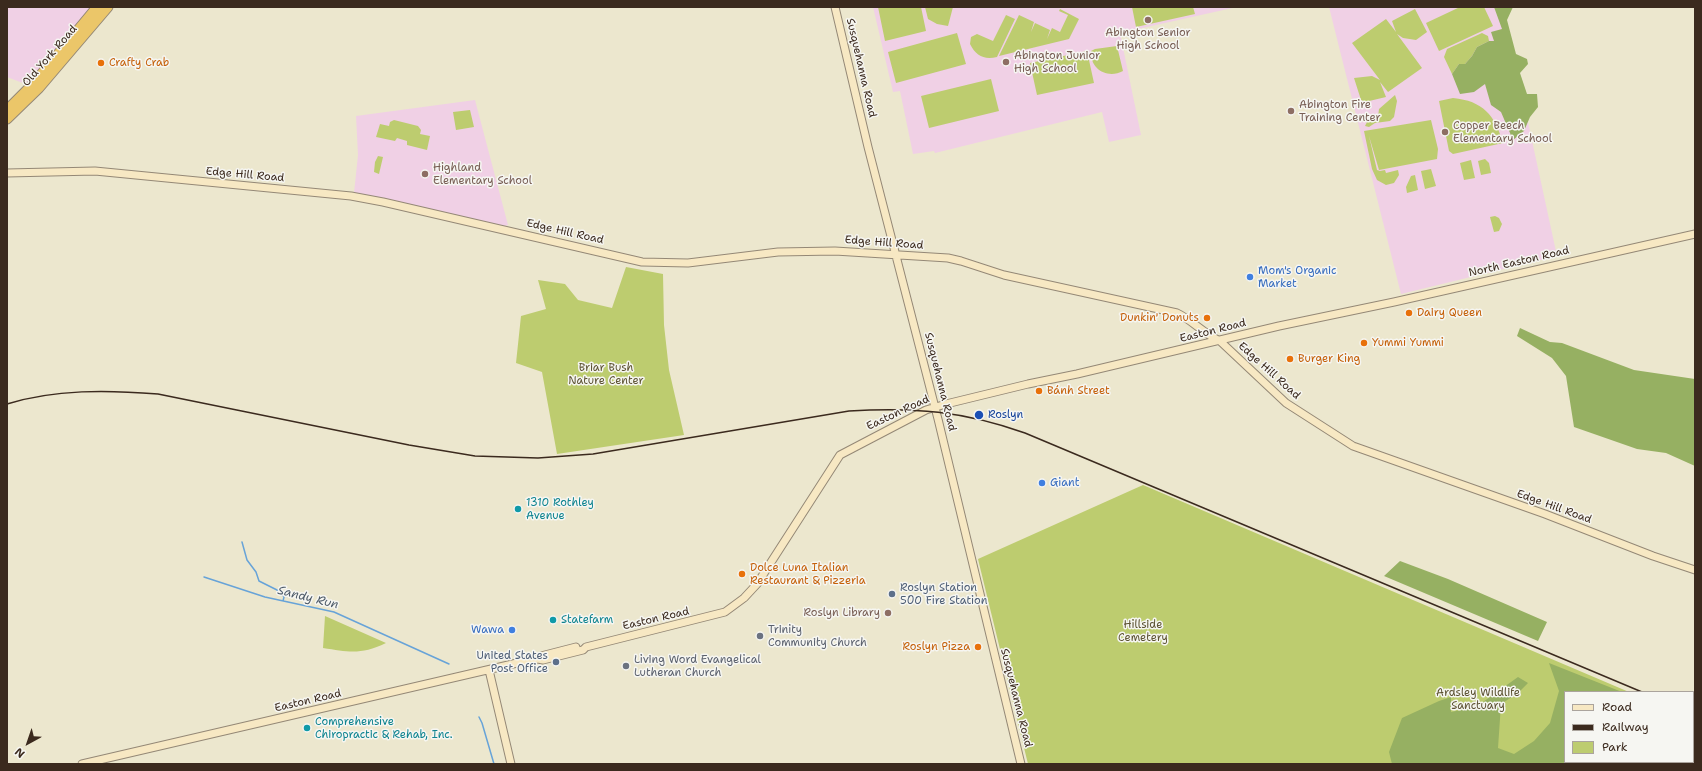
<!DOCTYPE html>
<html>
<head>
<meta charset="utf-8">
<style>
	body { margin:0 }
	#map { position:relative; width:1702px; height:771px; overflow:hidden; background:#ece7ce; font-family:"Shantell Sans",sans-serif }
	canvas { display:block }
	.frame { position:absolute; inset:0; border:8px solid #3b2a1e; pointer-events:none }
	.legend { position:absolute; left:1564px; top:691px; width:130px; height:72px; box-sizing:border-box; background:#f6f6f2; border:1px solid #aba49d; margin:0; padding:5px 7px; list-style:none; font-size:12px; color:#3b2a1e }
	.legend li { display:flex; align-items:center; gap:8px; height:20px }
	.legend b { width:20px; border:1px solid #aba49d }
	.north { position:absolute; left:8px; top:723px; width:40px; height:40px; -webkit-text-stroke:3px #f6f6f2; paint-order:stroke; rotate:220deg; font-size:11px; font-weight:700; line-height:16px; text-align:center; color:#3b2a1e }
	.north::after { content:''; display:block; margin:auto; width:14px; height:18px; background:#3b2a1e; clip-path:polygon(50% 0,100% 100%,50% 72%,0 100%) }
</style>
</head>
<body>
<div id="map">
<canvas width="1702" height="771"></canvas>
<div class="frame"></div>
<ul class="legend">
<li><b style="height:5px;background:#f7e8c3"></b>Road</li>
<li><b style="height:5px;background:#3b2a1e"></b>Railway</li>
<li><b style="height:11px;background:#bdcc6f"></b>Park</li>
</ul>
<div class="north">N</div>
</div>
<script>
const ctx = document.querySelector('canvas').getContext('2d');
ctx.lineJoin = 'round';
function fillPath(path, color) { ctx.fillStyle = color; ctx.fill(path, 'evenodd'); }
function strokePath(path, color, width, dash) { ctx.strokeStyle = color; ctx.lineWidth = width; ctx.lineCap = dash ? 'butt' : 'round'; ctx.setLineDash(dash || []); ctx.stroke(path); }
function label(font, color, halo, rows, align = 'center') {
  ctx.font = font + ' "Shantell Sans",sans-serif'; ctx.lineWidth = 3; ctx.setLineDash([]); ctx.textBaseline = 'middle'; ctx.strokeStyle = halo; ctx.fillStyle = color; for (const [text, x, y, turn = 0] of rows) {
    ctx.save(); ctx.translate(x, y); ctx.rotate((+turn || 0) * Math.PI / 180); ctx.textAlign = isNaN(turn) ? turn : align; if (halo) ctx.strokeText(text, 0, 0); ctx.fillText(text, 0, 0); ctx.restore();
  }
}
const built = new Path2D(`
	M7 7H91L28 85 7 77Z
	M873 7H1237L1120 33 1141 135 1109 142 1102 112 935 153 934 151 913 154 900 91 893 92Z
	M1329 7H1503L1557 256 1401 294Z
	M475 100 508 225 501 227 354 193 358 155 356 116Z`);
const green = new Path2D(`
	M878 7H921L926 31 885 41Z
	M925 7H953L948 26 937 24 928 19Z
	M1132 7H1193L1195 14 1136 27Z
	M1460 7H1484L1493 26 1439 51 1426 23Z
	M1060 9 1079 19 1069 39 999 56 1019 15 1034 22 1031 32 1035 23 1050 30 1047 39 1052 28 1060 32 1068 15 1059 11Z
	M1415 9 1427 32 1416 40 1403 38 1397 34 1422 68 1388 92 1380 82 1386 97 1365 102 1361 100 1354 78 1372 76 1380 80 1352 43 1386 19 1396 32 1392 21Z
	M1006 15 1015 19 997 57C984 60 976 56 970 44L971 37 977 34 993 41Z
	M957 33 966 64 896 83 888 52Z
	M1482 33 1488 36 1489 41 1477 47 1472 56 1465 64H1459L1452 74 1444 57 1447 49Z
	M1117 46 1123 71C1108 79 1090 70 1091 51L1095 49Z
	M1087 51 1094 83 1037 95 1030 63Z
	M991 79 999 111 929 128 921 96Z
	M1395 95 1397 101 1394 117 1390 121 1375 123 1369 127 1365 126 1367 122 1378 117 1379 109Z
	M1453 98C1483 101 1495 115 1503 143L1453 154 1449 151 1439 101Z
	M470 110 474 127 456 130 453 112Z
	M394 120 418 126 421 130 420 134 430 136 427 150 407 145V141L397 138 395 141 376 137 380 124 389 126 390 122Z
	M1431 120 1438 149 1437 159 1379 170 1369 136 1377 170 1380 171 1385 170 1386 173 1398 170 1399 175 1394 183 1386 185 1377 180 1372 169 1364 131Z
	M378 156 383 157 379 174 374 172 375 162Z
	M1485 159 1489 163 1491 173 1481 175 1478 161Z
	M1471 160 1475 178 1464 180 1460 163Z
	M1431 169 1436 186 1425 189 1421 171Z
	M1415 175 1418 190 1407 193 1406 187 1411 176Z
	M1495 216 1499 218 1502 224 1499 231 1494 232 1490 217Z
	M626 267 663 274 664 325 669 370 684 435 557 454 542 372 516 363 521 316 546 309 538 280 565 284 578 300 612 308Z
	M1143 485 1629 692H1565V762H1693V718L1695 719V764H1028L978 559Z
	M325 616 386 643C361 655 349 652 323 648Z`);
const forest = new Path2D(`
	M1494 7H1513L1507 20 1516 54 1527 59 1528 64 1520 73 1527 94H1537L1538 107 1530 117 1524 131 1513 140 1501 112 1491 105 1485 84 1474 92 1460 94 1452 74 1459 64H1465L1472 56 1477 47 1489 41H1494L1491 32 1502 29Z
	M1520 328 1550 342 1562 343 1634 370 1695 379V466L1666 453 1637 449 1574 427 1566 376 1552 358 1517 336Z
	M1400 561 1448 579 1547 622 1538 641 1384 576Z
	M1549 663 1622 692H1565V762H1693V721L1695 722V764H1392L1389 752 1402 718 1439 701 1451 697V712L1476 707 1518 677 1528 683 1518 693 1501 704 1498 748 1514 754 1534 741 1550 723 1559 691Z`);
const stream = new Path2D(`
	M242 542 247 560 256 572 259 581 281 592 284 597 283 601
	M204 577 265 597 334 612 449 664
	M479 717 482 723 494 764`);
const secondary = new Path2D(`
	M835 7 868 147 938 419 1021 764
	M7 173 95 171 351 196 383 202 642 262 688 263 778 252 835 251 948 258 961 261 1004 275 1177 313C1192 320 1204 334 1220 341L1286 403 1353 446 1545 514 1653 556 1695 570
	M538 659 541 656 576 647
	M489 670 511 764
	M82 764 517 663 538 659 543 660 583 650 586 647 598 644 725 612 744 598 757 584 840 455 926 410 946 404 1028 384 1077 374 1279 326 1394 302 1695 234`);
const highway = new Path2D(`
	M7 110 33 84 97 7
	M7 119 39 88 108 7`);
const rail = new Path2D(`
	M7 404C55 389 108 390 158 394L409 445 475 456 538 458 593 454 849 411C914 407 963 411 1025 433L1642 692
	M1693 710 1695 711`);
const markers = [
	[1148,20,4,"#8d6e63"],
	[1006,62,4,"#8d6e63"],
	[101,63,4,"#e8710a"],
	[1291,111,4,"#8d6e63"],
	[1445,132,4,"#8d6e63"],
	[425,174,4,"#8d6e63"],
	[1250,277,4,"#3f7fe0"],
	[1409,313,4,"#e8710a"],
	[1207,318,4,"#e8710a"],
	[1364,343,4,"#e8710a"],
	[1290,359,4,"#e8710a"],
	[1039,391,4,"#e8710a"],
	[979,415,5,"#1a4fb4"],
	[1042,483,4,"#3f7fe0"],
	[518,509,4,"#0f9aa8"],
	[742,574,4,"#e8710a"],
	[892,594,4,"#5c6f8a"],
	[888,613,4,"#8d6e63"],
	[553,620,4,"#0f9aa8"],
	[512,630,4,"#3f7fe0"],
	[760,636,4,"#6b7280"],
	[978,647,4,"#e8710a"],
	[556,662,4,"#5c6f8a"],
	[626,666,4,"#6b7280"],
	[307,728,4,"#0f9aa8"]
];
const educationNames = [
	["Abington Senior",1148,33,"center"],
	["High School",1148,46,"center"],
	["Abington Junior",1014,56],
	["High School",1014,69],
	["Abington Fire",1299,105],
	["Training Center",1299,118],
	["Copper Beech",1453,126],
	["Elementary School",1453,139],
	["Highland",433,168],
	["Elementary School",433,181],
	["Roslyn Library",880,613,"right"]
];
const streetNames = [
	["Old York Road",50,56,-49],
	["Susquehanna Road",861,68,77],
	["Edge Hill Road",245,175,5],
	["Edge Hill Road",565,232,13],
	["Edge Hill Road",884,243,4],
	["North Easton Road",1519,262,-13],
	["Easton Road",1213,331,-14],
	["Edge Hill Road",1269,371,42],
	["Susquehanna Road",940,382,76],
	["Easton Road",898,413,-25],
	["Edge Hill Road",1554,507,20],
	["Easton Road",656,619,-13],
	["Susquehanna Road",1016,698,76],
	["Easton Road",308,701,-13]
];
const foodNames = [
	["Crafty Crab",109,63],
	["Dairy Queen",1417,313],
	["Dunkin' Donuts",1199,318,"right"],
	["Yummi Yummi",1372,343],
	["Burger King",1298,359],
	["Bánh Street",1047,391],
	["Dolce Luna Italian",750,568],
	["Restaurant & Pizzeria",750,581],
	["Roslyn Pizza",970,647,"right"]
];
const shopNames = [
	["Mom's Organic",1258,271],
	["Market",1258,284],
	["Giant",1050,483],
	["Wawa",504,630,"right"]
];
const parkNames = [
	["Briar Bush",606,368],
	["Nature Center",606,381],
	["Hillside",1143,625],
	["Cemetery",1143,638],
	["Ardsley Wildlife",1478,693],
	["Sanctuary",1478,706]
];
const transitNames = [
	["Roslyn",988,415]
];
const cultureNames = [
	["1310 Rothley",526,503],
	["Avenue",526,516],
	["Statefarm",561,620],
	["Comprehensive",315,722],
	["Chiropractic & Rehab, Inc.",315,735]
];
const serviceNames = [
	["Roslyn Station",900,588],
	["500 Fire Station",900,601],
	["United States",548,656,"right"],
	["Post Office",548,669,"right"]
];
const worshipNames = [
	["Trinity",768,630],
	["Community Church",768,643],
	["Living Word Evangelical",634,660],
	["Lutheran Church",634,673]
];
const waterNames = [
	["Sandy Run",308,598,14]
];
fillPath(built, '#f0d0e5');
fillPath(green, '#bdcc6f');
fillPath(forest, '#96b062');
strokePath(stream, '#67a3d8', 1.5);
strokePath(secondary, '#948876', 9);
strokePath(highway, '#948876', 11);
strokePath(secondary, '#f7e8c3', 7);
strokePath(highway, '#ebc669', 9);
strokePath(rail, '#3b2a1e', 1.5);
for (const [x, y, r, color] of markers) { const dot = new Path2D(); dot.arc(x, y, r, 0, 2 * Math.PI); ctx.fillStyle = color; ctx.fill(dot); strokePath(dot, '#f6f6f2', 1.5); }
label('11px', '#785e54', '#f6f6f2', educationNames, 'left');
label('11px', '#3b2a1e', '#f6f6f2', streetNames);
label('11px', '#c56008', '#f6f6f2', foodNames, 'left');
label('11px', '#366cbe', '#f6f6f2', shopNames, 'left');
label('11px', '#5c5232', '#f6f6f2', parkNames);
label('11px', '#164399', '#f6f6f2', transitNames, 'left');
label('11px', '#0d838f', '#f6f6f2', cultureNames, 'left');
label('11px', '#4e5e75', '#f6f6f2', serviceNames, 'left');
label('11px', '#5b616d', '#f6f6f2', worshipNames, 'left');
label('italic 12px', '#4d5a68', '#f6f6f2', waterNames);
</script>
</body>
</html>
